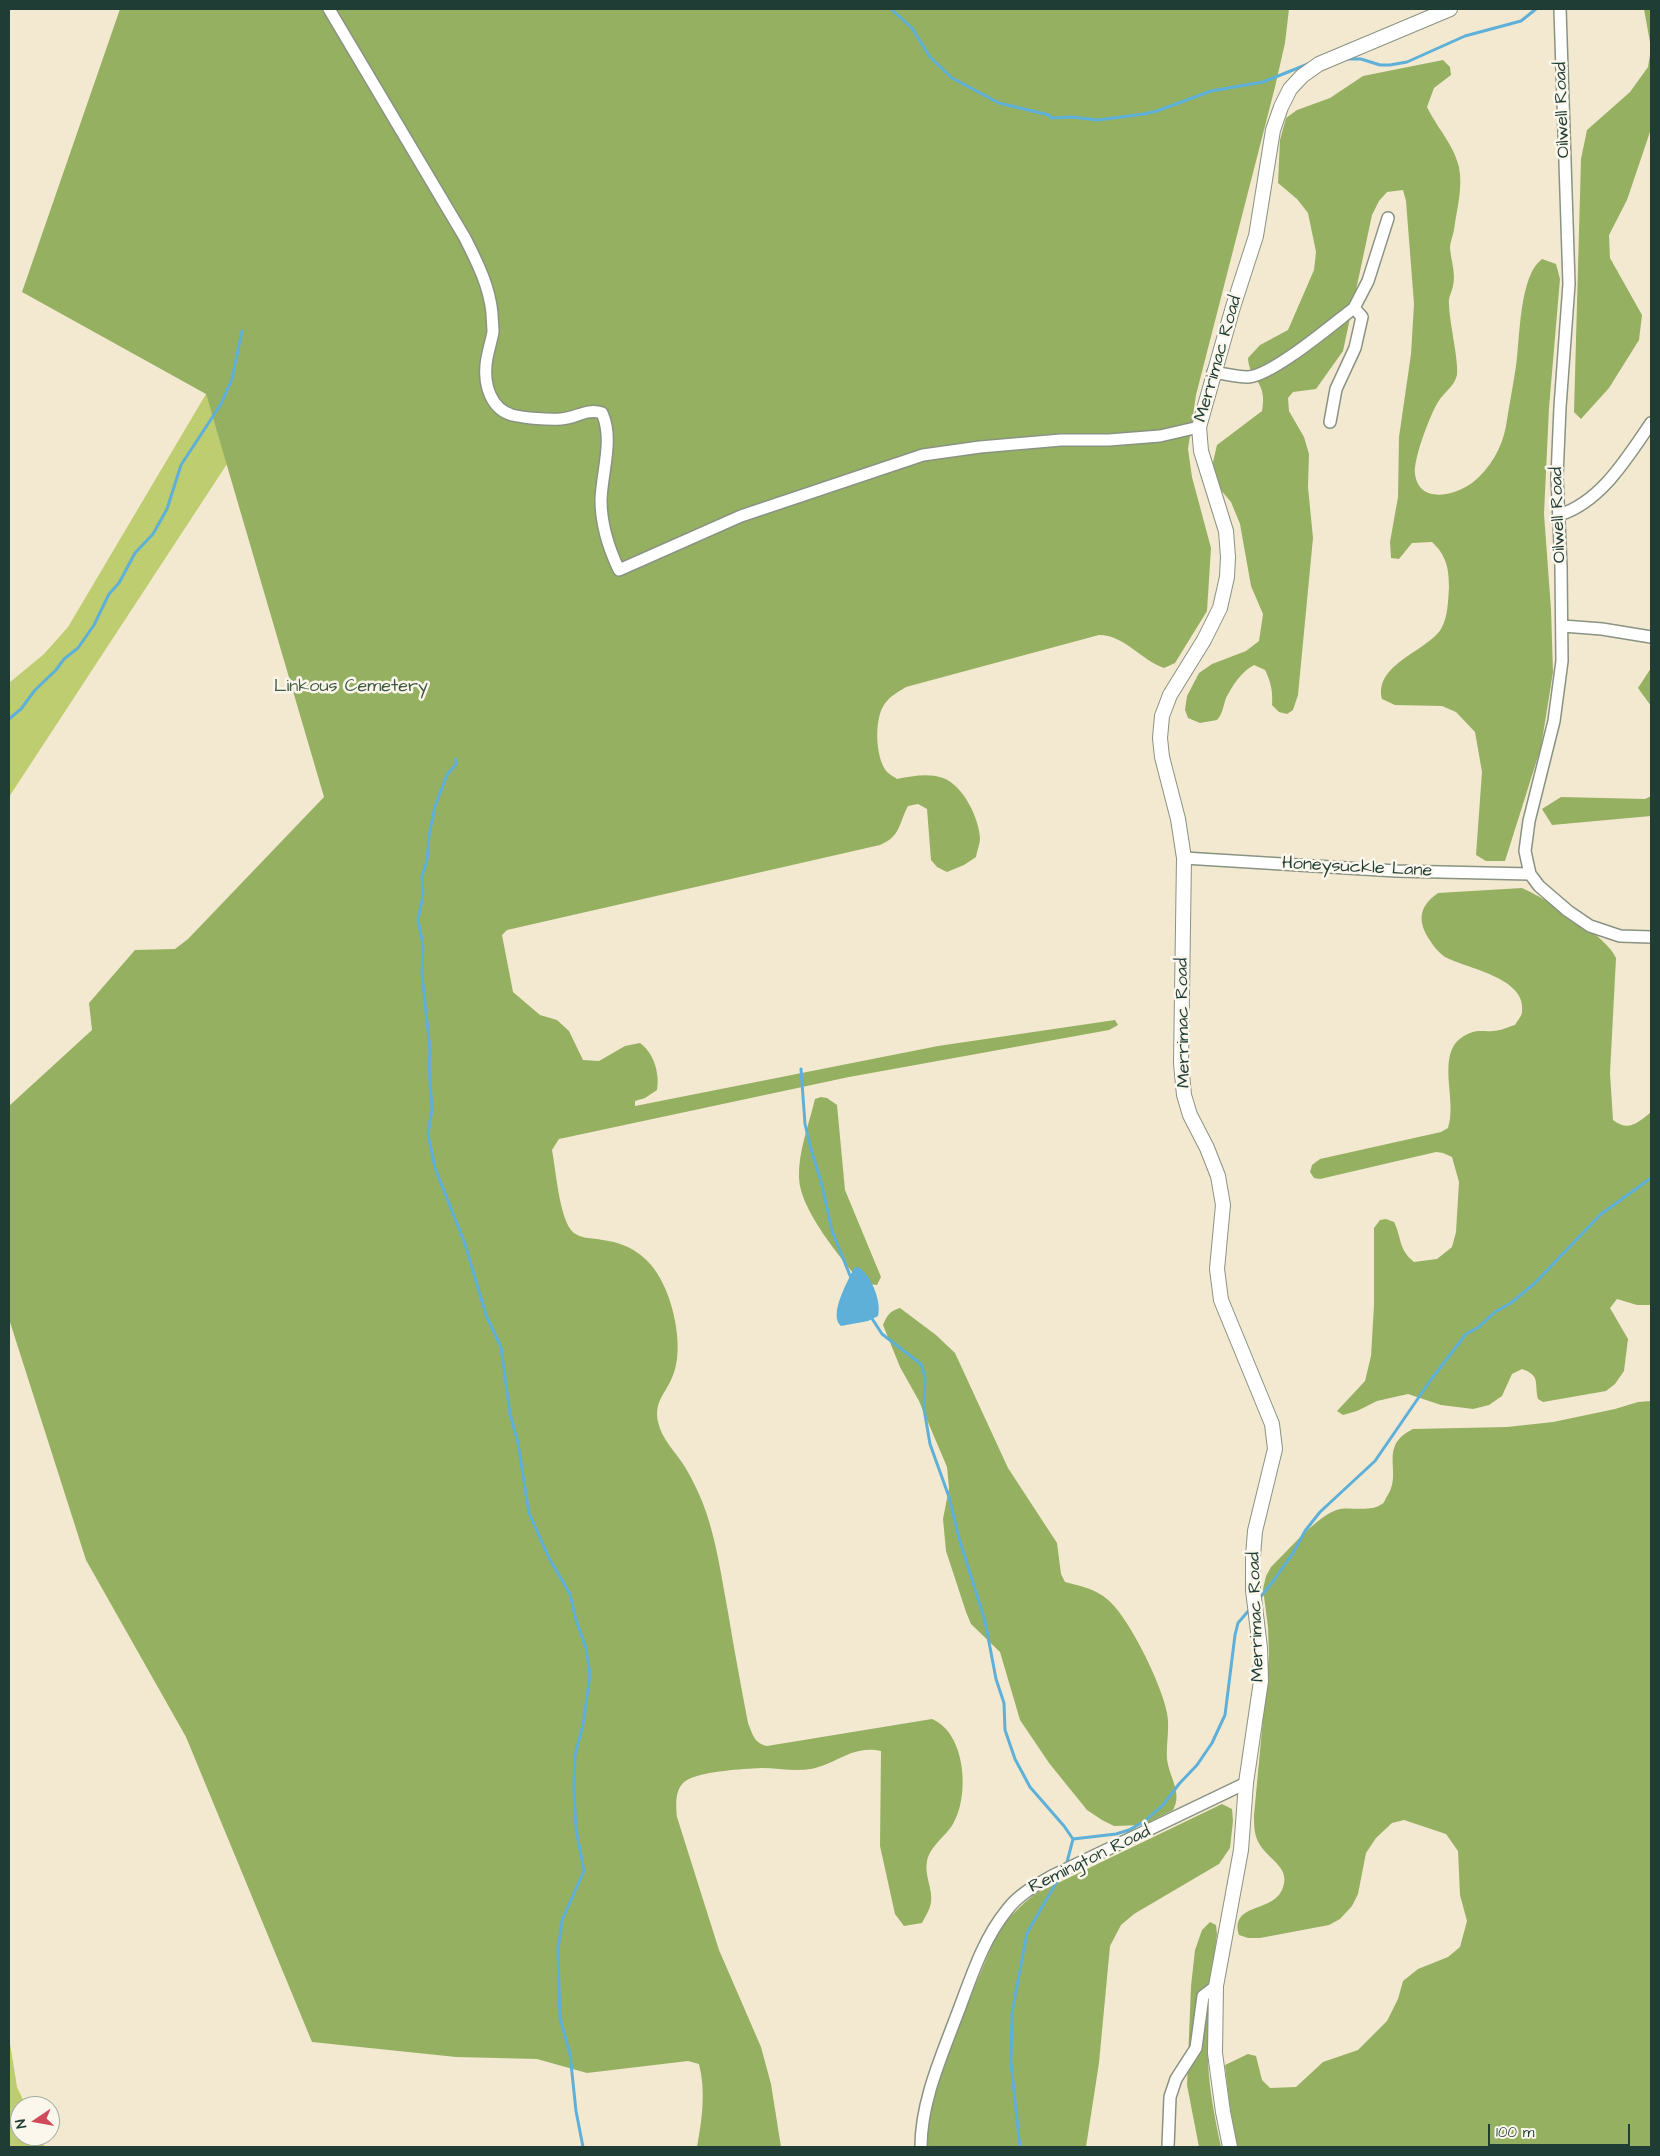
<!DOCTYPE html>
<html>
<head>
<meta charset="utf-8">
<style>
	body { margin:0 }
	#map { position:relative; width:1660px; height:2156px; overflow:hidden; background:#f3e9d1; font-family:"Architects Daughter",sans-serif }
	canvas { display:block }
	.frame { position:absolute; inset:0; border:10px solid #1f3d34; pointer-events:none }
	.north { position:absolute; left:10px; top:2096px; width:50px; height:50px; box-sizing:border-box; background:#fbf7ec; border:1px solid #a3ada2; border-radius:50%; rotate:258deg; font-size:14px; font-weight:700; line-height:20px; text-align:center; color:#1f3d34 }
	.north::after { content:''; display:block; margin:auto; width:18px; height:22px; background:#d1495b; clip-path:polygon(50% 0,100% 100%,50% 72%,0 100%) }
	.scale { position:absolute; left:1488px; top:2124px; width:142px; height:22px; box-sizing:border-box; border:2px solid #1f3d34; border-top:0; padding-left:6px; font-size:15px; line-height:18px; white-space:nowrap; color:#1f3d34; -webkit-text-stroke:4px #fbf7ec; paint-order:stroke }
</style>
</head>
<body>
<div id="map">
<canvas width="1660" height="2156"></canvas>
<div class="frame"></div>
<div class="north">N</div>
<div class="scale">100 m</div>
</div>
<script>
const ctx = document.querySelector('canvas').getContext('2d');
ctx.lineJoin = 'round';
function fillPath(path, color) { ctx.fillStyle = color; ctx.fill(path, 'evenodd'); }
function strokePath(path, color, width, dash) { ctx.strokeStyle = color; ctx.lineWidth = width; ctx.lineCap = dash ? 'butt' : 'round'; ctx.setLineDash(dash || []); ctx.stroke(path); }
function label(font, color, halo, rows, align = 'center') {
  ctx.font = font + ' "Architects Daughter",sans-serif'; ctx.lineWidth = 5; ctx.setLineDash([]); ctx.textBaseline = 'middle'; ctx.strokeStyle = halo; ctx.fillStyle = color; for (const [text, x, y, turn = 0] of rows) {
    ctx.save(); ctx.translate(x, y); ctx.rotate((+turn || 0) * Math.PI / 180); ctx.textAlign = isNaN(turn) ? turn : align; if (halo) ctx.strokeText(text, 0, 0); ctx.fillText(text, 0, 0); ctx.restore();
  }
}
const green = new Path2D(`
	M206 394 227 464 9 797V683L44 654 68 627Z
	M9 2037 17 2087 26 2106H20V2136H40L45 2147H9Z`);
const forest = new Path2D(`
	M120 9H1289L1285 43 1275 87 1196 395 1188 449 1192 477 1211 548 1207 611 1175 663 1164 668C1141 660 1124 635 1099 635L906 687C900 691 892 695 887 701 873 715 875 758 887 772 890 775 895 777 897 779 913 776 928 773 943 778 963 785 979 818 980 838 980 844 977 851 976 857L964 865 947 872 937 867 931 860 927 809 918 804 908 806C898 825 901 836 880 845L507 930 502 935 513 992 540 1015 557 1020 569 1031 583 1060 599 1061 625 1046 640 1043C654 1053 660 1074 657 1090L645 1098 635 1101V1106L938 1046 1115 1020 1118 1025 1109 1030 849 1077 559 1139 552 1150C556 1171 559 1214 571 1230 578 1239 593 1238 603 1240 633 1244 653 1260 665 1288 676 1313 684 1355 671 1380 664 1395 654 1403 658 1422 662 1440 676 1452 685 1467 692 1478 697 1490 702 1501 716 1536 721 1575 728 1612 734 1649 741 1686 748 1723 753 1735 754 1743 767 1746L932 1719C966 1733 970 1796 953 1824 945 1837 930 1846 927 1861 924 1875 933 1889 931 1902 930 1910 925 1917 922 1923L904 1926 895 1914 880 1846 881 1751C851 1745 838 1764 811 1769 794 1772 778 1768 761 1768 741 1769 707 1771 689 1779 674 1786 676 1804 677 1817L719 1950 761 2047 771 2084 781 2147H697C702 2120 706 2091 699 2064L688 2061 587 2073 537 2059 456 2057 312 2042 186 1737 86 1560 9 1319V1106L92 1030 89 1003 135 950 175 949 188 939 324 797 206 394 22 292Z
	M1644 9H1651V129L1627 200 1609 235 1610 258 1642 315 1639 340 1609 388 1581 419 1574 412 1581 159 1587 130 1630 92 1648 67 1651 48Z
	M1443 60 1450 67 1451 75 1434 88 1427 107C1437 128 1453 143 1459 167 1463 188 1457 208 1454 230 1453 236 1450 242 1450 248 1451 261 1456 273 1453 286 1452 292 1448 297 1449 304 1449 321 1459 361 1457 375 1454 387 1444 392 1438 402 1430 415 1413 460 1415 474 1419 504 1454 496 1472 483 1490 469 1502 448 1506 426 1509 406 1513 386 1516 366 1520 339 1519 276 1542 259L1556 264 1560 279 1549 408 1544 514 1551 609 1553 672 1541 747 1505 861H1486L1476 855 1482 772 1475 732 1456 712 1442 706 1395 705 1382 699C1374 664 1426 652 1441 629 1448 617 1448 601 1449 587 1449 568 1446 555 1432 542L1412 543 1399 559 1391 558 1390 542 1398 497 1399 437 1411 354 1414 304 1406 201 1403 190 1387 192 1379 201 1372 215 1343 351 1316 389 1293 392 1288 398 1289 411 1304 437 1309 454 1308 487 1313 538 1298 695 1293 710 1287 714 1279 712 1272 705C1273 692 1271 682 1265 670L1254 665C1242 671 1232 686 1226 698 1223 707 1223 713 1217 720L1200 723 1188 718 1185 710 1187 696 1199 673 1212 664 1246 651 1259 641 1263 614 1251 586 1240 524 1231 502 1220 489 1214 474 1213 462 1217 445 1262 411C1268 380 1249 381 1248 358L1260 345 1288 330 1314 270 1316 252 1308 213 1297 199 1278 183 1280 140 1286 118 1297 110 1330 98 1363 76Z
	M1651 668V706L1638 688Z
	M1651 796V816L1552 825 1542 809 1561 797 1645 799Z
	M1522 888C1545 898 1608 937 1616 958L1610 1073 1613 1120C1628 1132 1638 1123 1651 1112V1305H1637L1617 1299 1610 1308 1628 1339 1624 1371 1615 1384 1606 1391 1543 1402 1538 1399C1534 1382 1541 1376 1522 1369L1512 1374 1502 1396 1489 1405 1473 1409 1441 1405 1408 1394 1377 1401 1357 1411 1343 1415 1337 1411 1365 1381 1371 1356 1374 1305V1228L1380 1220 1386 1219 1394 1222C1402 1238 1398 1249 1414 1262L1437 1259 1452 1247 1456 1232 1459 1182 1452 1157 1443 1153 1436 1152 1320 1179 1314 1178 1310 1172 1312 1165 1320 1159 1441 1132 1448 1128C1459 1098 1430 1045 1473 1032 1479 1030 1486 1032 1493 1031 1500 1031 1508 1027 1515 1025 1517 1021 1522 1016 1522 1012 1527 978 1469 969 1447 958 1441 955 1434 947 1431 942 1417 922 1418 907 1438 893Z
	M821 1097 827 1098 837 1105 845 1190 881 1277 877 1285 861 1283C841 1258 800 1210 799 1178 798 1152 809 1124 815 1099Z
	M900 1308 936 1335 955 1353 1008 1468 1057 1543 1061 1574 1065 1582C1081 1586 1095 1589 1107 1599 1128 1615 1163 1687 1167 1713 1170 1728 1166 1744 1167 1759 1169 1777 1183 1793 1173 1810L1143 1825 1114 1826 1102 1820 1087 1810 1049 1763 1020 1720 1000 1652 971 1624 966 1612 946 1551 943 1519 949 1488 947 1467 919 1401 900 1367 883 1325C887 1315 890 1311 900 1308Z
	M1651 1401V2147H1237L1229 2101 1225 2065 1248 2054 1256 2056 1262 2080 1270 2088 1296 2087 1323 2062 1358 2050 1387 2021 1398 1999 1403 1981 1418 1969 1448 1957 1460 1947 1467 1921 1460 1895 1458 1851 1446 1834 1404 1820 1392 1823 1376 1838 1366 1853 1358 1894 1352 1906 1340 1919 1329 1925 1260 1938H1248L1239 1935C1230 1903 1271 1913 1282 1890 1292 1868 1269 1860 1260 1845 1254 1836 1254 1826 1254 1815L1269 1655 1268 1627 1263 1589 1266 1576 1271 1567C1288 1551 1319 1513 1340 1509 1353 1507 1371 1512 1382 1504 1384 1503 1385 1500 1386 1498 1405 1473 1376 1447 1413 1429L1507 1427 1553 1422 1615 1409 1638 1402Z
	M1222 1804 1232 1809 1233 1821 1230 1848 1219 1864 1134 1914 1121 1925 1110 1946 1099 2063 1086 2147H926L928 2114 944 2060 998 1931C1010 1917 1021 1904 1037 1893Z
	M1210 1922 1216 1925 1217 1934C1212 1976 1207 2018 1208 2060 1209 2089 1215 2119 1221 2147H1199L1187 2085 1191 1986 1195 1950 1202 1930Z`);
const water = new Path2D(`
	M858 1267C871 1274 882 1302 878 1316L868 1321 841 1326C828 1315 848 1281 854 1268Z`);
const stream = new Path2D(`
	M891 9 912 28 930 57 952 78 999 103 1049 115 1051 118 1072 117 1098 120 1144 114 1157 111 1211 91 1263 82 1308 64
	M1346 59H1361L1380 65H1390L1407 62 1465 36 1521 21 1536 9
	M9 719 21 709 35 690 56 670 64 659 78 648 94 625 109 594 119 583 135 553 153 534 167 509 181 465 221 404 232 379 242 331
	M456 759V764L447 775 435 806 429 836 427 861 422 876 423 895 418 920 423 945 422 974 430 1050 429 1064 432 1110 428 1134 435 1168 465 1244 486 1315 501 1347 510 1414 518 1443 529 1513 549 1558 570 1594 576 1620 586 1648 590 1675 583 1725 575 1755 574 1790 576 1829 584 1871 562 1920 558 1950 560 2018 570 2054 576 2111 583 2147
	M801 1069 805 1124 811 1149 822 1185 832 1231 851 1278
	M871 1317 882 1334 921 1364 925 1377 924 1409 930 1444 949 1497 959 1538 985 1621 996 1679 1004 1703 1005 1730 1015 1759 1030 1787 1064 1826 1073 1839 1066 1866
	M1259 1599 1274 1580 1293 1553 1305 1531 1320 1512 1375 1461 1430 1381 1466 1334 1479 1327 1495 1312 1511 1303 1535 1283 1600 1215 1651 1178
	M1073 1839 1116 1834 1129 1830 1145 1821 1163 1805 1179 1784 1197 1765 1212 1743 1225 1715 1235 1635 1238 1623 1250 1609
	M1020 2147 1011 2063 1012 2013 1027 1933 1059 1878`);
const minor = new Path2D(`
	M329 9 465 238C477 262 489 285 492 313 492 319 493 326 493 332 491 343 487 354 486 365 484 385 491 409 512 415 524 418 549 420 561 419 577 418 586 408 602 413 614 439 602 471 601 500 601 525 608 547 619 570L741 516 923 455 980 447 1061 440H1109L1160 436 1199 427
	M1560 9 1569 284 1560 407 1557 477 1561 567 1562 661 1554 721 1529 821 1525 851 1530 874 1539 886 1568 911 1590 926 1620 936 1651 937
	M1213 372C1224 374 1237 377 1248 377 1272 376 1333 324 1354 308
	M1330 422 1336 389 1355 348 1362 317 1354 308 1368 281 1388 218
	M1559 515C1601 502 1627 458 1651 423
	M1563 626 1602 629 1651 637
	M1184 858 1396 871 1530 874
	M921 2147C921 2103 940 2060 955 2020 970 1982 981 1942 1007 1910 1019 1894 1035 1886 1052 1876L1246 1783
	M1168 2147 1170 2097 1176 2079 1196 2048 1203 1996 1216 1986`);
const tertiary = new Path2D(`
	M1230 2147 1223 2112 1215 2053 1216 1986 1241 1850 1246 1783 1261 1681 1260 1648 1253 1590V1556L1255 1531 1275 1449 1272 1424 1221 1300 1217 1269 1223 1205 1218 1176 1207 1148 1190 1115 1184 1095 1181 1063 1184 858 1178 819 1162 757 1160 738 1162 716 1170 695 1204 640 1220 608 1227 577 1228 557 1226 531 1201 451 1199 427 1233 307 1256 236 1273 130 1281 107 1290 89 1302 76 1319 64 1450 9`);
const streetNames = [
	["Oilwell Road",1563,110,-92],
	["Merrimac Road",1219,359,-74],
	["Oilwell Road",1559,515,-92],
	["Honeysuckle Lane",1357,868,3],
	["Merrimac Road",1184,1023,-91],
	["Merrimac Road",1257,1617,-92],
	["Remington Road",1090,1860,-26]
];
const parkNames = [
	["Linkous Cemetery",351,687]
];
fillPath(green, '#becd6f');
fillPath(forest, '#96b062');
fillPath(water, '#5eb0d9');
strokePath(stream, '#5eb0d9', 3);
strokePath(minor, '#899382', 14);
strokePath(tertiary, '#899382', 16);
strokePath(minor, '#fff', 11);
strokePath(tertiary, '#fff', 14);
label('18px', '#1f3d34', '#fbf7ec', streetNames);
label('18px', '#3f5a40', '#fbf7ec', parkNames);
</script>
</body>
</html>
